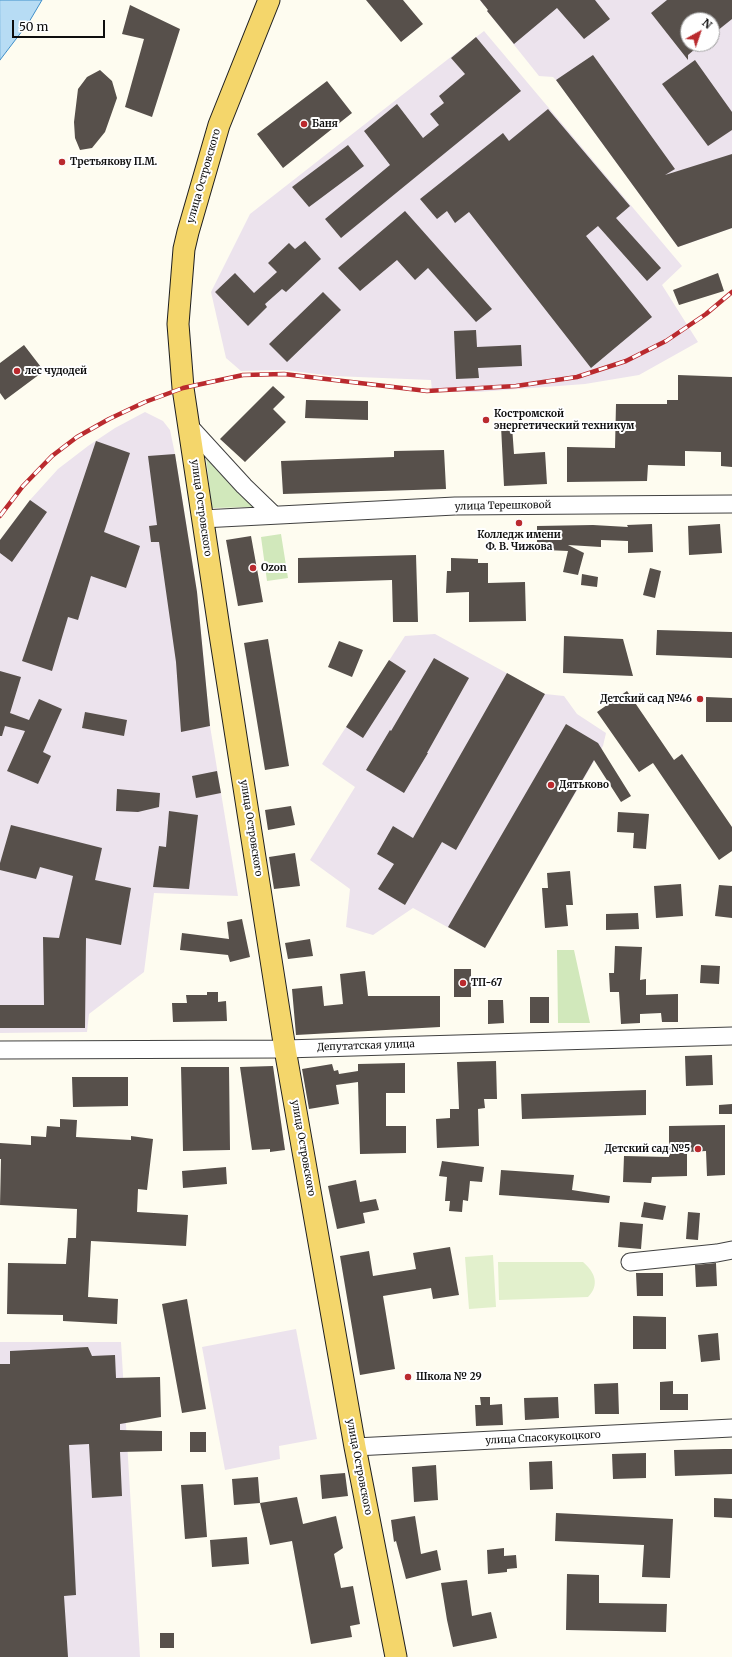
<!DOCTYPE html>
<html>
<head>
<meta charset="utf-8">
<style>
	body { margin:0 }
	#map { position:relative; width:732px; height:1657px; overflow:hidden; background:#fefcf0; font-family:Merriweather,serif }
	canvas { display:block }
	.north { position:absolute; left:680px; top:12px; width:40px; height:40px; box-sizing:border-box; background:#fff; border:1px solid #9f9f9f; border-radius:50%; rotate:40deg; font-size:11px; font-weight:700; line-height:16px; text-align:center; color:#0e0e0e }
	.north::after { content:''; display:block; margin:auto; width:14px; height:18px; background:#ba2a2e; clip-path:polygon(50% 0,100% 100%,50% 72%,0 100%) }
	.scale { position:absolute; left:12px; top:20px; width:93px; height:18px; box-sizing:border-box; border:2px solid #0e0e0e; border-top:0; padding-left:5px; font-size:12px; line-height:14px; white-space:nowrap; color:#0e0e0e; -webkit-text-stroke:3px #fff; paint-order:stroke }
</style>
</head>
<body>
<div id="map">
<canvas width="732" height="1657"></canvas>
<div class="north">N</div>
<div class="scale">50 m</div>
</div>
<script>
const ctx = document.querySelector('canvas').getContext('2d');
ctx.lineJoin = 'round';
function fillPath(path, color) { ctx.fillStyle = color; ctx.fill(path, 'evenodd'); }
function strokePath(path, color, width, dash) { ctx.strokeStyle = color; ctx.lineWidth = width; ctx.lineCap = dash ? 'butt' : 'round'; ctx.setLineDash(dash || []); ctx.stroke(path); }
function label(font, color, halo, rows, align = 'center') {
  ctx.font = font + ' Merriweather,serif'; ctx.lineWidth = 4; ctx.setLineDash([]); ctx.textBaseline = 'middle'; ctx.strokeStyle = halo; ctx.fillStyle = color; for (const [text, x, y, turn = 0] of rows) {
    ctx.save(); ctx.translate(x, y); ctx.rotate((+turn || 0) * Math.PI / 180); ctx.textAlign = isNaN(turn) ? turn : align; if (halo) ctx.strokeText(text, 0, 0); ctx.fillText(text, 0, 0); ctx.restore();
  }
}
const industrial = new Path2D(`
	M480 0H732V228L678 247 556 80 553 77 539 76 487 11 492 7 488 2 484 6ZM688 20H712V44H688Z
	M484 31 682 266 662 285 698 342 639 375 585 384 478 392H432L431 380 334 376 283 370 241 371 226 358 211 292 250 214Z
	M145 412 163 421 170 430 175 454 197 592 210 726 238 896 154 893 144 972 89 1014 87 1032 0 1033V540L30 500 58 469 88 446 115 428Z
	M435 634 545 694 564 696 577 714 606 733 603 746 485 948 413 908 373 935 346 927 350 889 310 860 355 787 322 764 405 636Z
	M296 1329 317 1439 279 1446 280 1459 225 1470 202 1347Z
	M0 1342H121L140 1657H0Z`);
const green = new Path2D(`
	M206 458 252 506 253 507 212 508Z
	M281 534 288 578 267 581 261 537Z
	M557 950H574L590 1023H558Z`);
const pitch = new Path2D(`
	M493 1255 496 1307 469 1309 465 1257Z
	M498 1262H583C595 1272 600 1285 588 1297L499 1300Z`);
const water = new Path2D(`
	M0 0H42L29 22 0 60Z`);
const building = new Path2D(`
	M366 0H403L423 24 401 42Z
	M480 0H595L610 19 584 39 557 8 514 44 487 11 488 10Z
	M667 0H732V19L712 35V20H688V44H701L688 55V60L651 13Z
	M130 5 180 29 152 117 125 107 144 39 122 34Z
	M476 37 521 91 341 238 325 219 390 165 364 131 397 104 423 138 439 125 430 114 444 103 439 96 465 74 451 58Z
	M593 55 675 169 665 175 732 154V228L678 247 556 80Z
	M695 60 732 112V130L708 146 662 84Z
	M100 70 112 81 117 98 105 132 92 148 80 150 75 138 74 122 78 89 87 77Z
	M327 81 352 113 283 168 257 134Z
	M548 109 630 206 616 218 661 268 647 281 598 226 586 236 652 317 591 368 469 212 455 223 447 211 437 219 420 199 503 133 509 141Z
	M348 145 364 166 309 207 292 187Z
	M405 211 492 309 476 322 428 268 415 280 397 260 360 291 338 268Z
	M305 241 321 259 286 292 282 289 265 304 267 307 248 326 215 292 235 273 254 293 277 272 268 263 289 243 295 249Z
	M718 273 724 291 679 305 673 290Z
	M323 292 341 310 287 362 269 344Z
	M476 330 477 347 521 345 522 366 478 368 479 378 456 379 454 331Z
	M24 345 44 371 5 400 0 393V363Z
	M678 375 732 377V467L721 466V452L685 451V466L648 465 647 481 567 482V447L615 448 616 404H667V400H678Z
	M273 386 285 397 273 409 286 422 245 462 220 439Z
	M306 400 368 401V420L305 418Z
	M501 426H512L514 454 545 452 547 484 504 486Z
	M96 441 130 453 104 532 140 546 126 588 91 576 78 620 68 617 52 671 22 661Z
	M444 450 446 489 283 494 281 461 394 457V451Z
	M175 454 197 592 210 726 181 732 176 662 159 542H151L149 526 157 525 148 456Z
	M30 500 47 512 12 562 0 553V540Z
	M652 524 653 552 628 553V541L601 540V547L568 545 584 553 578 575 563 572 568 551 546 550V544H537V526L593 525 628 527 627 525Z
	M720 524 722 553 689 555 688 526Z
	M251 536 263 602 238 606 226 540Z
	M416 555 418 622H393L392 580 298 583V558Z
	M451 558 478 559V563H488V583L525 582 526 621 469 622V592L446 593 447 571H451Z
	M650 568 661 571 655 598 643 595Z
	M582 574 598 577 597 587 581 585Z
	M657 630 732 632V658L656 655Z
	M564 636 623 639 633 676 563 673Z
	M268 639 289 766 265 770 244 643Z
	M339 641 363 650 352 677 328 667Z
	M434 658 469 678 427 753H428L404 793 366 770 390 730 391 731Z
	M389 660 406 671 363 738 346 727Z
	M0 671 21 677 10 713 29 720 39 699 62 709 43 752 51 756 38 784 7 771 25 731 5 726 2 736H0Z
	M507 673 545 694 456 850 442 842 405 905 378 889 394 864 377 854 393 826 413 838Z
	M627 691 674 760 682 754 732 827V851L719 860 653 763 639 772 597 712Z
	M706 697 732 698V722H706Z
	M85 712 127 720 124 736 82 728Z
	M566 724 598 743 631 796 621 802 594 760 485 948 448 927Z
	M217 771 221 793 196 798 192 776Z
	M117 789 160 793 159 807 138 812 116 811Z
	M291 806 295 825 268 830 265 810Z
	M169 811 198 815 189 889 153 887 159 846 166 847Z
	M618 812 649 814 646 849 633 848 634 833 617 832Z
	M11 825 102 848 95 880 131 888 121 945 86 938 85 1028H0V1005H44L43 937 59 938 73 876 40 867 36 879 0 870V863Z
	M295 853 300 886 274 889 269 857Z
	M570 871 573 905H566L568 926 545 928 542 888H548L547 873Z
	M681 884 683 916 656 918 654 886Z
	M719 885 732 886V918L715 916Z
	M638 913 639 929 606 930V914Z
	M242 919 250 957 230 962 228 955 180 950 182 933 229 939 227 922Z
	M310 939 313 956 288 959 285 943Z
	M615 946 642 947 640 980 646 979V995L678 994V1022H662L661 1013 640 1014V1023L621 1024 619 992H610L609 973H614Z
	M701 965 720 966 719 984 700 983Z
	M454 969H471V997H454Z
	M365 971 368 996H440V1027L296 1035 292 989 322 986 324 1006 343 1004 340 974Z
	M207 992H218V1002L226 1001 227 1021 173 1022 172 1003H187L186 995H207Z
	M530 997H549V1023H530Z
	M488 1000H503L504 1023 488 1024Z
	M712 1055 713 1085 686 1086 685 1056Z
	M496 1061 497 1099H484L485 1108 478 1109 479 1146 437 1148 436 1119 450 1118V1109H459L457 1062Z
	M405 1063V1093H386V1126H406V1153L360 1154 358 1082 336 1085 339 1104 309 1109 302 1069 332 1064 334 1071 338 1070 339 1074 358 1071V1064Z
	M273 1066 285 1150 270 1152V1149L252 1150 240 1067Z
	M181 1067H229L230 1150 183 1151Z
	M72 1077H128V1106L73 1107Z
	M646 1090V1115L522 1119 521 1094Z
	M732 1104V1114H719V1105Z
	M60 1119 77 1120 76 1137 131 1140V1136L153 1139 147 1190 138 1189 137 1212 188 1215 186 1246 91 1241 88 1297 118 1299 117 1324 63 1321V1315L7 1314 8 1263 66 1264 68 1238H76L77 1209 0 1205 1 1159H0V1143L31 1145V1136L46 1137 47 1126 60 1127Z
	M725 1125V1175L707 1176 706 1151 687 1152V1176L652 1177 651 1183 623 1182 624 1156 669 1157V1126Z
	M442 1161 484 1167 482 1182 470 1181 468 1201 463 1200 462 1212 449 1211 450 1201H445L447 1177 439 1176Z
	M226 1167 227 1184 183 1188 182 1171Z
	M501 1170 574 1175 572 1190 610 1196 609 1203 499 1195Z
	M356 1180 360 1202 376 1199 379 1210 363 1213 365 1223 337 1229 328 1186Z
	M644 1202 666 1206 663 1220 641 1217Z
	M688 1212 700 1213 698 1240 686 1239Z
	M620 1222 643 1224 641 1249 618 1247Z
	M450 1247 459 1295 433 1299 431 1288 383 1296 395 1369 360 1375 340 1256 369 1251 373 1276 416 1269 413 1253Z
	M716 1263 717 1286 696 1287 695 1265Z
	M636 1273H663V1296H637Z
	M187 1299 206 1409 182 1413 162 1304Z
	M633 1316 666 1317V1349H633Z
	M718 1333 720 1360 701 1362 698 1335Z
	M88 1347 92 1356 115 1355 116 1378 160 1377 161 1417 120 1424V1430L162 1431V1451L120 1452 122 1496 92 1498 89 1444 69 1445 76 1595 64 1596 68 1657H0V1364H10V1351Z
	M673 1381V1394H688V1410H660V1382Z
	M618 1383 619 1414H595L594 1384Z
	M480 1397H490V1405L502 1404 503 1425 476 1426 475 1405H481Z
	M558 1397 559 1418 525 1420 524 1398Z
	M190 1432H206V1452H190Z
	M724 1449H732V1474L675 1476 674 1450Z
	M646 1453V1478L613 1479 612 1454Z
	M552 1461 553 1489 530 1490 529 1462Z
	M436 1465 438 1500 414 1502 412 1467Z
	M345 1473 348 1496 322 1499 320 1475Z
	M258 1477 260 1503 234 1505 232 1479Z
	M203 1484 207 1537 185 1539 181 1485Z
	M297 1497 303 1524 336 1516 343 1548 334 1554 341 1588 353 1586 360 1624 350 1626 352 1637 311 1644 292 1541 270 1545 260 1503Z
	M714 1498 732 1499V1518L714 1517Z
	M556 1513 673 1519 670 1578 642 1577 644 1545 555 1541Z
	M415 1516 421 1554 437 1550 441 1570 406 1579 396 1541 394 1542 391 1520Z
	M247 1537 249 1564 212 1567 210 1540Z
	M504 1548V1556L516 1555 517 1568 507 1569V1572L488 1574 487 1550Z
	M567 1574 599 1575V1603L667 1604 666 1632 566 1630Z
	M467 1580 472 1616 491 1612 497 1638 453 1647 447 1620 441 1583Z
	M160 1633H174V1648H160Z`);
const minor = new Path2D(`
	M190 427 244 486 274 515
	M202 519 455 506 732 504
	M0 1050 285 1049 732 1036
	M630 1262 717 1253 732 1250
	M355 1447 732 1428`);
const major = new Path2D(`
	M269 0 219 125 188 232 184 249 178 324 183 388 219 628 285 1049 355 1447 396 1657`);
const rail = new Path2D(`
	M0 516 23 486 52 456 77 437 109 419 145 402 183 388 243 375 284 374 427 391 516 386 577 377 626 361 666 341 706 314 732 292`);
const markers = [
	[304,124,4,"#ba2a2e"],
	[62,162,4,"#ba2a2e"],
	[17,371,4,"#ba2a2e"],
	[486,420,4,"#ba2a2e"],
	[519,523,4,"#ba2a2e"],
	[253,568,4,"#ba2a2e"],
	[700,699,4,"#ba2a2e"],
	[551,785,4,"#ba2a2e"],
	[463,983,4,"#ba2a2e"],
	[698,1149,4,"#ba2a2e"],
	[408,1377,4,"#ba2a2e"]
];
const poiNames = [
	["Баня",312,124],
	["Третьякову П.М.",70,162],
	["лес чудодей",25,371],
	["Костромской",494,414],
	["энергетический техникум",494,426],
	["Колледж имени",519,535,"center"],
	["Ф. В. Чижова",519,547,"center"],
	["Ozon",261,568],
	["Детский сад №46",692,699,"right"],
	["Дятьково",559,785],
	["ТП-67",471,983],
	["Детский сад №5",690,1149,"right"],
	["Школа № 29",416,1377]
];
const streetNames = [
	["улица Островского",204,176,-74],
	["улица Терешковой",503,506,-1],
	["улица Островского",201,508,82],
	["улица Островского",251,828,81],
	["Депутатская улица",366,1046,-2],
	["улица Островского",303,1148,80],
	["улица Спасокукоцкого",543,1438,-3],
	["улица Островского",359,1467,79]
];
fillPath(industrial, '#ece3ed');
fillPath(green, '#d1e8bb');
fillPath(pitch, '#e2f0cc');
fillPath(water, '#b7dcf4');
strokePath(water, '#408fc9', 1);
fillPath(building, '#57504b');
strokePath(minor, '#414141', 19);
strokePath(major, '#1f1f1f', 23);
strokePath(minor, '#fff', 17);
strokePath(major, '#f4d66b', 21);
strokePath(rail, '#ba2a2e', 4.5);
strokePath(rail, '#fff', 3, [9]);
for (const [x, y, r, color] of markers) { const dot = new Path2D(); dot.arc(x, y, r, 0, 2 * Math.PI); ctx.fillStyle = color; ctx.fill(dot); strokePath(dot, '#fff', 1.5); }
label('bold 10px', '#0e0e0e', '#fff', poiNames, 'left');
label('10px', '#0e0e0e', '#fff', streetNames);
</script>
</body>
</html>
